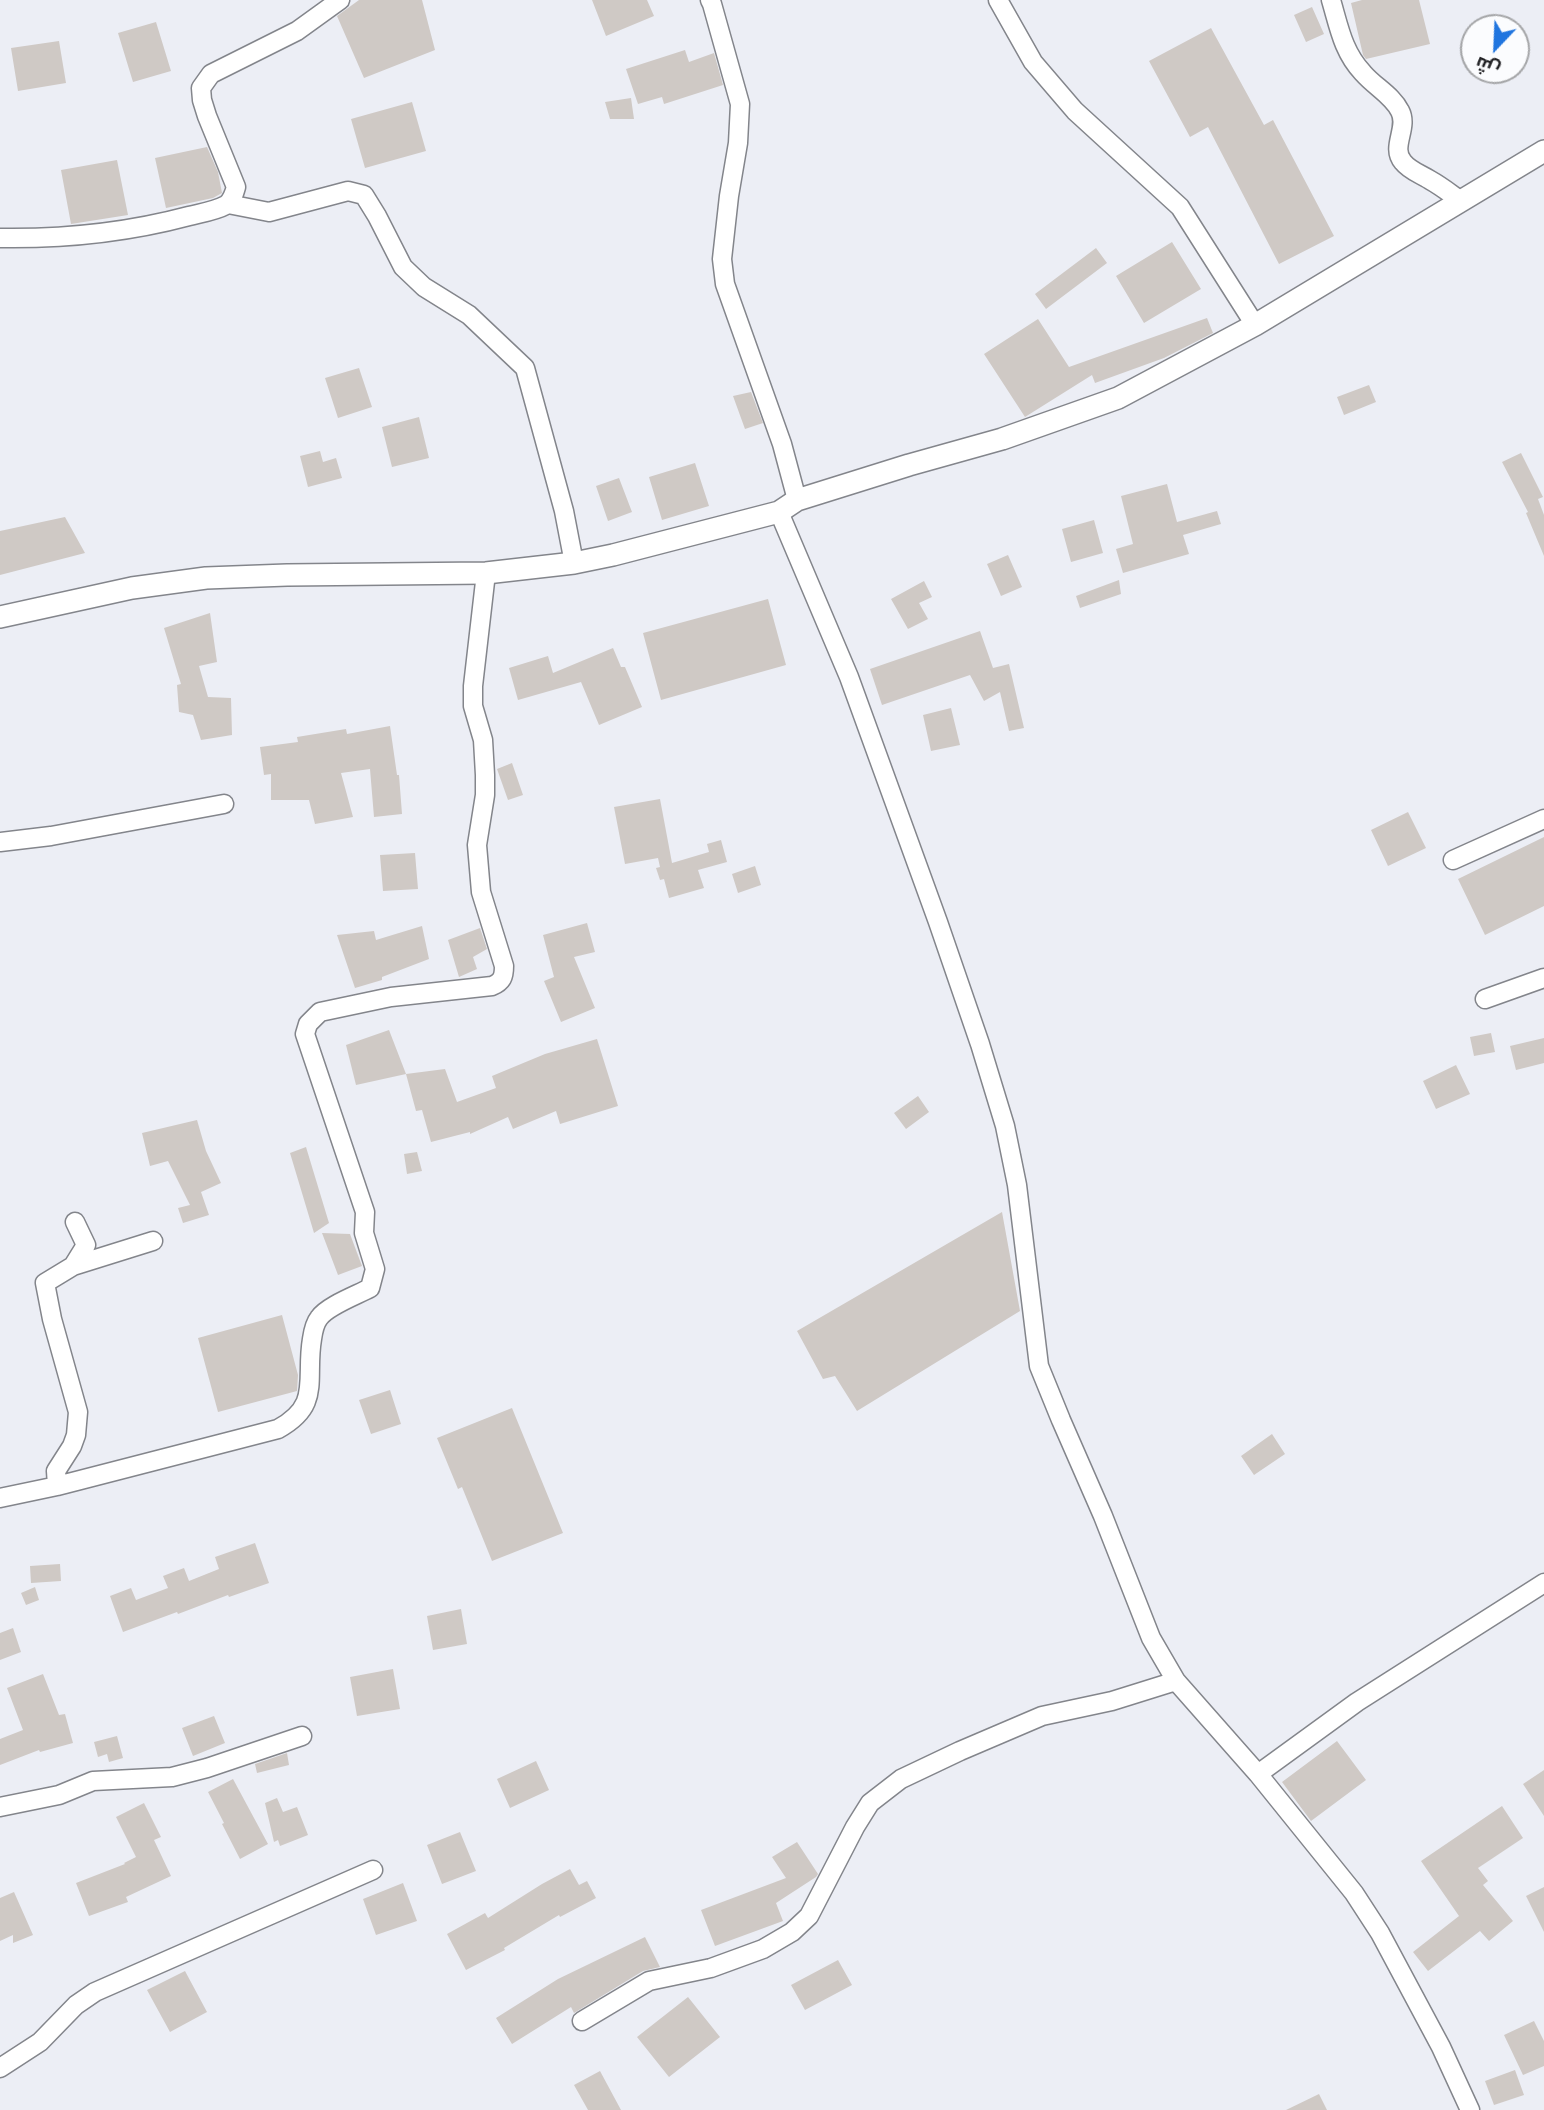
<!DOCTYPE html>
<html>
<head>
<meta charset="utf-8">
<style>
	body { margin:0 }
	#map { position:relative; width:1544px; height:2110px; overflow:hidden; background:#eceef5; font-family:Roboto,Cairo,sans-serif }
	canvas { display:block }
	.north { position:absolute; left:1460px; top:14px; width:70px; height:70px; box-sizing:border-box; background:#fbfcfe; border:2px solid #a4a5a7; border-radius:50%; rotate:203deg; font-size:19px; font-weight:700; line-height:28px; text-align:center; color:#222225 }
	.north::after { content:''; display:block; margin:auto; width:24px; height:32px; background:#2075df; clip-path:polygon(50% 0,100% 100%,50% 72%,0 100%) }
</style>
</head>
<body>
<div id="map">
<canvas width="1544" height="2110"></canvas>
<div class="north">ش</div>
</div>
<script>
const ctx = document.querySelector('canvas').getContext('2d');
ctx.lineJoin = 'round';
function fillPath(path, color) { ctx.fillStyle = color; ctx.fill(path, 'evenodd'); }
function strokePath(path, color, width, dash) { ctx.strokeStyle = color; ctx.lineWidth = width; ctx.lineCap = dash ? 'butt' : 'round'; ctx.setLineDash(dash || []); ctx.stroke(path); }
const building = new Path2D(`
	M359 0H422L435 50 364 78 337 16Z
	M592 0H647L654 16 606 36Z
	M1362 0H1419L1430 44 1366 59 1363 55 1351 3Z
	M1312 7 1324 34 1306 42 1294 15Z
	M156 22 171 71 133 82 118 33Z
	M1211 28 1264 125 1273 120 1334 236 1279 264 1208 127 1190 137 1149 61Z
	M59 41 66 83 18 91 11 48Z
	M685 50 689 62 714 53 723 85 664 104 662 97 638 104 626 69Z
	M631 98 634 119H610L605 102Z
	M412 102 426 151 365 168 351 119Z
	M207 147 218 172 222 193 213 198 166 208 155 158Z
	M117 160 128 215 71 224 61 170Z
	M1172 242 1201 289 1144 323 1116 276Z
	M1096 248 1107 263 1046 309 1035 294Z
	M1207 318 1213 333 1164 358 1095 383 1092 375 1025 417 984 354 1038 319 1069 367Z
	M359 368 372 407 338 418 325 378Z
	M1369 385 1376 402 1344 415 1337 397Z
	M751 392 763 423 745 429 733 396Z
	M419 417 429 458 392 467 382 427Z
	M320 451 323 462 336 458 342 478 308 487 300 456Z
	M1521 453 1543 497 1538 499 1544 515V556L1526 513 1528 512 1502 462Z
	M695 463 709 506 662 520 649 477Z
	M619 478 632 512 608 521 596 486Z
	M1167 484 1177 522 1217 511 1221 524 1183 535 1189 554 1123 573 1116 549 1133 544 1121 496Z
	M65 517 85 553 0 575V531Z
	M1094 520 1103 553 1071 562 1062 529Z
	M1008 555 1022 587 1001 596 987 564Z
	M1119 580 1121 594 1080 608 1076 596Z
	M924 581 932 597 919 603 928 619 908 629 891 599Z
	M768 599 786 665 661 700 643 633Z
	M210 613 217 662 199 666 208 697 231 698 232 735 201 740 193 715 179 712 177 685 181 684 164 628Z
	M980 631 993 668 1009 664 1024 728 1009 731 1000 692 984 701 970 675 882 705 870 669Z
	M613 648 621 667H625L642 707 599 725 581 682 518 700 509 668 548 656 553 673Z
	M951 708 960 745 931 751 923 715Z
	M390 726 397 775H399L402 814 374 817 370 769 341 773 353 817 315 824 309 800H271V774L264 775 260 747 298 742 297 737 346 729 347 734Z
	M512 763 523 795 508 800 497 769Z
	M660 799 672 863 709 852 707 844 721 840 727 862 698 870 704 888 669 898 664 879 660 880 656 868 660 867 658 858 625 864 614 807Z
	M1408 812 1426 848 1388 866 1371 830Z
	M1544 837V906L1485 935 1458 879Z
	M415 853 418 889 383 891 380 855Z
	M755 866 761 885 738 893 732 874Z
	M587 923 595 952 574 957 595 1008 561 1022 544 981 554 977 543 935Z
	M422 926 429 959 382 977V980L355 988 337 935 374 931 376 940Z
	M480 928 487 949 473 957 477 969 459 977 448 940Z
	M389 1030 406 1074 356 1085 346 1045Z
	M1491 1033 1495 1052 1474 1056 1470 1037Z
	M1544 1038V1063L1516 1070 1510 1046Z
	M597 1039 618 1106 560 1124 556 1111 513 1129 508 1117 470 1134V1132L431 1142 422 1110 416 1111 406 1074 445 1069 457 1102 496 1088 492 1076 545 1054Z
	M1456 1065 1470 1094 1436 1109 1423 1081Z
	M918 1096 929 1112 906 1129 894 1113Z
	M197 1120 206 1151 221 1183 201 1192 209 1215 183 1223 178 1208 190 1205 168 1161 150 1166 142 1133Z
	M306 1147 329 1223 314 1233 290 1153Z
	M417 1152 422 1171 407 1174 404 1154Z
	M1002 1212 1020 1311 857 1411 835 1376 823 1379 797 1331Z
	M322 1233 350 1234 362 1266 338 1275Z
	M282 1315 298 1375 297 1391 218 1412 198 1338Z
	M390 1390 401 1424 371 1434 359 1400Z
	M512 1408 563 1533 492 1561 462 1487 458 1489 437 1438Z
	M1272 1434 1285 1454 1254 1475 1241 1456Z
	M255 1543 269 1583 229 1597 228 1595 178 1614 177 1612 123 1632 110 1596 131 1588 136 1600 168 1588 163 1576 184 1568 189 1581 219 1569 215 1557Z
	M60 1564 61 1581 31 1583 30 1566Z
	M35 1587 39 1600 26 1605 21 1593Z
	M461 1609 467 1644 433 1650 427 1616Z
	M13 1628 21 1652 0 1660V1633Z
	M393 1669 400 1709 357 1716 350 1677Z
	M43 1674 59 1715 65 1714 73 1743 40 1752 39 1750 0 1765V1739L23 1730 7 1688Z
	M214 1716 225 1743 193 1756 182 1728Z
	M117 1736 123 1758 109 1762 107 1754 98 1757 94 1742Z
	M1337 1741 1366 1780 1311 1821 1282 1782Z
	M287 1753 289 1765 257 1773 255 1764Z
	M536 1761 549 1790 510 1808 497 1779Z
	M1544 1770V1816L1523 1784Z
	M233 1779 268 1844 240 1859 222 1824 224 1823 208 1792Z
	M277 1798 283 1812 297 1807 308 1835 280 1846 278 1840 274 1842 265 1803Z
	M144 1803 161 1837 154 1840 171 1876 126 1897 128 1902 89 1916 76 1883 125 1864 124 1863 136 1857 116 1817Z
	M1502 1806 1523 1838 1478 1868 1488 1881 1483 1885 1513 1921 1489 1941 1480 1931 1428 1971 1413 1952 1459 1916 1421 1861Z
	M460 1832 476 1871 442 1884 427 1845Z
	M797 1842 818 1874 816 1877 776 1903 783 1921 715 1946 701 1910 786 1878 772 1857Z
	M570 1869 579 1885 587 1881 596 1898 560 1917 559 1915 504 1948 505 1950 466 1970 447 1934 485 1913 488 1918 542 1884Z
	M403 1883 417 1921 376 1935 363 1899Z
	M1544 1887V1932L1526 1896Z
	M14 1892 33 1935 13 1943V1935L0 1941V1898Z
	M645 1937 660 1967 643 1971 574 2013 571 2007 512 2044 496 2018 558 1979Z
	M838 1960 852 1985 805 2010 791 1985Z
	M185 1971 207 2012 170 2032 147 1990Z
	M688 1997 720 2037 669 2077 637 2037Z
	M1534 2021 1544 2041V2066L1523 2075 1504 2035Z
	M1515 2070 1524 2095 1494 2105 1485 2081Z
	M600 2071 621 2110H588L574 2085Z
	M1319 2094 1327 2110H1286Z`);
const minor = new Path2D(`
	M710 0 712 4 740 104 738 143 729 196 722 259 725 284 782 444 797 500
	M998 0 1033 62 1075 111 1180 207 1255 325
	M1331 0C1339 27 1343 52 1363 73 1375 87 1392 95 1400 111 1409 128 1390 147 1403 162 1410 171 1421 174 1430 180 1441 186 1451 194 1461 201
	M228 204 269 212 348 191 364 195 377 216 403 267 424 287 469 315 525 368 564 511 574 563
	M0 238C63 239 129 232 189 216 201 213 215 211 226 205 232 201 234 194 236 187L207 116 202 100 201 88 211 74 297 31 340 0
	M779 512 849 677 938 922 980 1044 1005 1126 1017 1185 1039 1366 1061 1420 1103 1516 1151 1638 1176 1681 1258 1774 1354 1893 1380 1933 1441 2047 1470 2110
	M0 842 51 836 224 804
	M1453 860 1544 819
	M1485 999 1544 978
	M73 1266 153 1241
	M57 1486 56 1471 72 1446 76 1435 78 1412 52 1319 45 1283 73 1266 86 1245 75 1222
	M0 1498 57 1486 278 1429C322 1405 305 1380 312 1339 313 1332 315 1323 319 1318 327 1306 357 1295 370 1288L375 1269 364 1233 365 1212 305 1034 308 1024 320 1012 391 997 492 986C502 982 504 977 504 966L481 892 477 845 485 795V775L483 740 473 706V686L486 573
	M1258 1774 1357 1702 1544 1583
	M0 1807 59 1795 93 1781 172 1777 207 1768 302 1736
	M582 2021 649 1981 711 1968 763 1949 792 1932 809 1916 855 1827 870 1803 901 1779 960 1751 1042 1716 1112 1701 1176 1681
	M0 2068 40 2042 76 2005 95 1992 373 1870`);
const tertiary = new Path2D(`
	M0 617 132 588 206 578 287 575 486 573 574 563 613 555 779 512 797 500 909 465 1002 439 1118 398 1255 325 1544 151`);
fillPath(building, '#cfc9c5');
strokePath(minor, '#83858b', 21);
strokePath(tertiary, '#83858b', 24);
strokePath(minor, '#fff', 18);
strokePath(tertiary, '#fff', 21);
</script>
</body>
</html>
